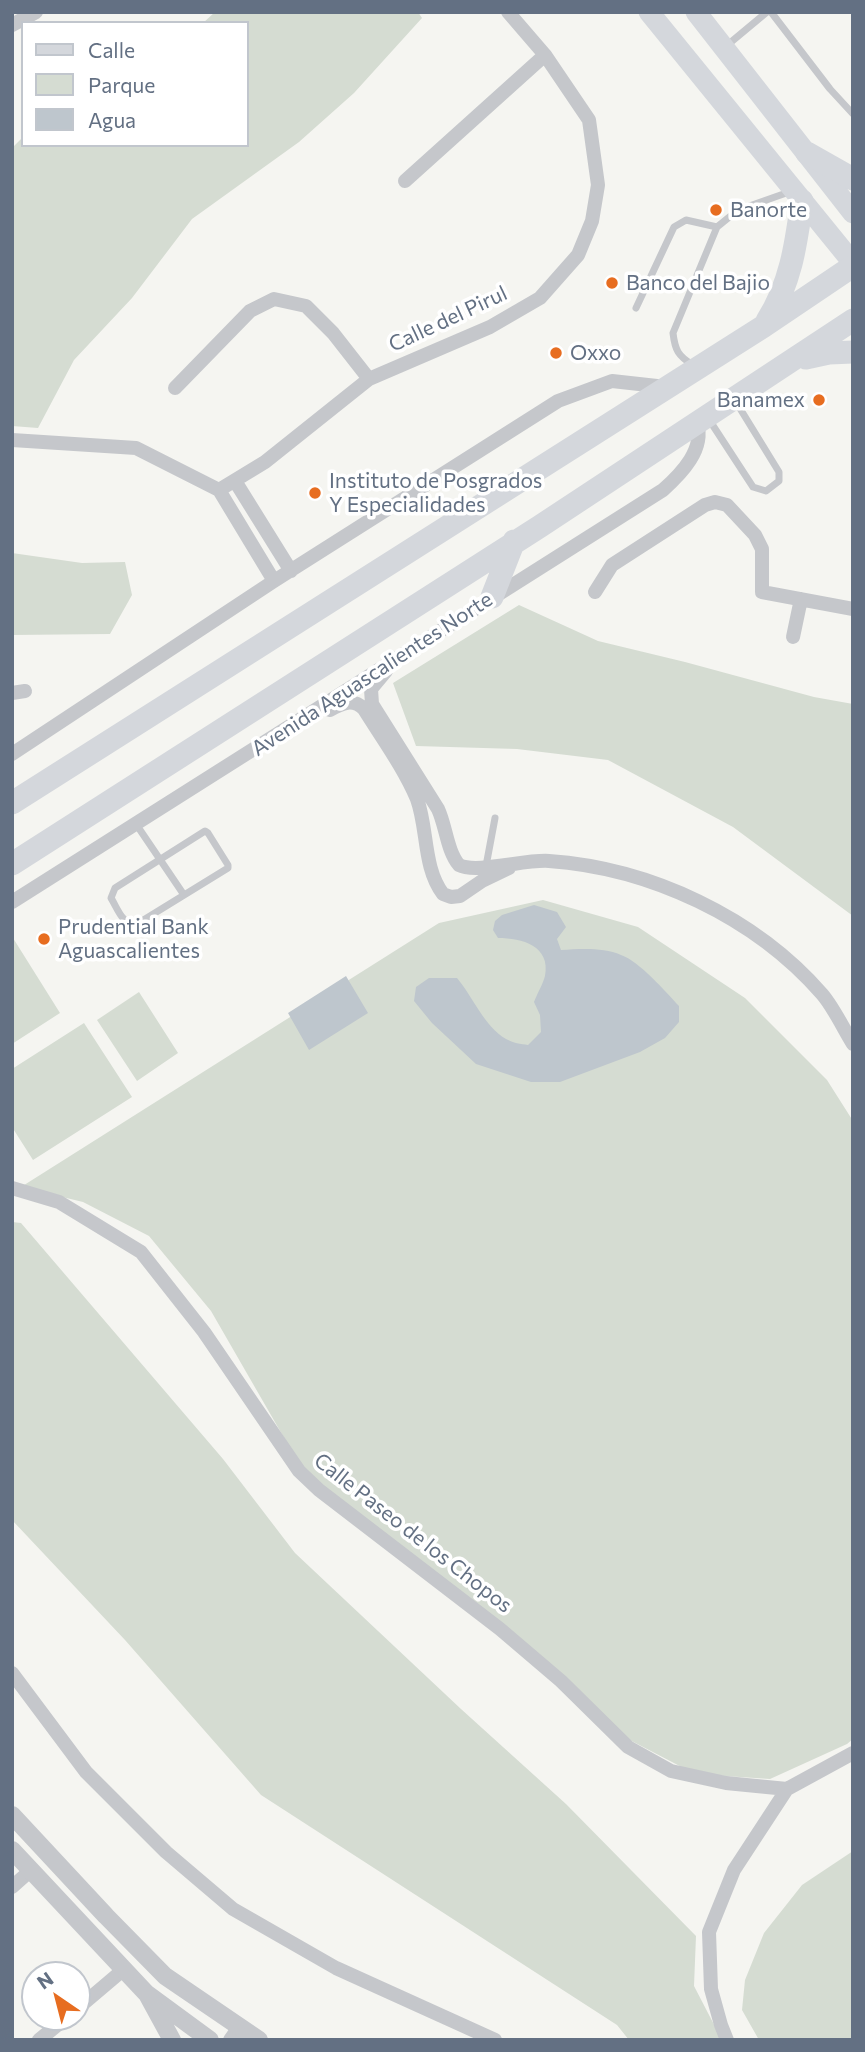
<!DOCTYPE html>
<html>
<head>
<meta charset="utf-8">
<style>
	body { margin:0 }
	#map { position:relative; width:865px; height:2052px; overflow:hidden; background:#f5f5f1; font-family:Commissioner,sans-serif }
	canvas { display:block }
	.frame { position:absolute; inset:0; border:14px solid #637083; pointer-events:none }
	.legend { position:absolute; left:21px; top:21px; width:228px; height:126px; box-sizing:border-box; background:#fff; border:2px solid #c1c6cd; margin:0; padding:9px 12px; list-style:none; font-size:21px; color:#637083 }
	.legend li { display:flex; align-items:center; gap:14px; height:35px }
	.legend b { width:35px; border:2px solid #c1c6cd }
	.north { position:absolute; left:21px; top:1961px; width:70px; height:70px; box-sizing:border-box; background:#fff; border:2px solid #c1c6cd; border-radius:50%; rotate:325deg; font-size:19px; font-weight:700; line-height:28px; text-align:center; color:#637083 }
	.north::after { content:''; display:block; margin:auto; width:24px; height:32px; background:#e76d20; clip-path:polygon(50% 0,100% 100%,50% 72%,0 100%) }
</style>
</head>
<body>
<div id="map">
<canvas width="865" height="2052"></canvas>
<div class="frame"></div>
<ul class="legend">
<li><b style="height:9px;background:#d4d7dc"></b>Calle</li>
<li><b style="height:19px;background:#d5dcd2"></b>Parque</li>
<li><b style="height:19px;background:#bec6cd"></b>Agua</li>
</ul>
<div class="north">N</div>
</div>
<script>
const ctx = document.querySelector('canvas').getContext('2d');
ctx.lineJoin = 'round';
function fillPath(path, color) { ctx.fillStyle = color; ctx.fill(path, 'evenodd'); }
function strokePath(path, color, width, dash) { ctx.strokeStyle = color; ctx.lineWidth = width; ctx.lineCap = dash ? 'butt' : 'round'; ctx.setLineDash(dash || []); ctx.stroke(path); }
function label(font, color, halo, rows, align = 'center') {
  ctx.font = font + ' Commissioner,sans-serif'; ctx.lineWidth = 7; ctx.setLineDash([]); ctx.textBaseline = 'middle'; ctx.strokeStyle = halo; ctx.fillStyle = color; for (const [text, x, y, turn = 0] of rows) {
    ctx.save(); ctx.translate(x, y); ctx.rotate((+turn || 0) * Math.PI / 180); ctx.textAlign = isNaN(turn) ? turn : align; if (halo) ctx.strokeText(text, 0, 0); ctx.fillText(text, 0, 0); ctx.restore();
  }
}
const green = new Path2D(`
	M215 12H418L422 18 354 93 299 142 192 219 132 298 74 360 38 428 12 426V148L23 137V145H247V23H203Z
	M12 553 82 563 125 562 132 595 110 634 12 635Z
	M519 605 598 641 685 662 814 697 853 704V916L733 827 608 760 517 749 416 746 393 683Z
	M543 900 638 927 745 998 827 1080 853 1121V1739L847 1744 770 1779 695 1774 624 1737 302 1469 211 1311 149 1236 83 1202 21 1187 439 923Z
	M13 938 60 1013 12 1044V939Z
	M139 992 178 1053 137 1081 97 1020Z
	M84 1023 132 1097 33 1160 12 1127V1069Z
	M12 1222 21 1223 223 1459 295 1553 461 1709 566 1804 696 1936 694 1986 722 2040H629L617 2025 261 1795 125 1640 12 1520Z
	M853 1851V2040H759L742 2010 745 1980 764 1933 802 1885Z`);
const water = new Path2D(`
	M534 905 557 912 566 927 557 939 561 950C580 949 603 947 621 955 639 961 666 992 679 1006V1022L665 1038 640 1052 560 1082H531L476 1064 432 1023 414 1001 416 987 429 978H457C473 997 484 1026 506 1039 513 1043 521 1044 528 1045L541 1032 540 1015 534 1002C537 994 543 984 545 976 551 946 522 938 498 938L493 930 495 921 502 915Z
	M346 976 368 1013 309 1050 288 1013Z`);
const service = new Path2D(`
	M771 12 830 89 853 114
	M725 47 767 12
	M636 308 674 227 686 220 717 227
	M693 365C678 356 675 350 673 333L717 227 738 210 792 191
	M708 418 753 487 766 491 779 481V472L736 402
	M136 824 184 895
	M205 831 208 833 228 865V868L137 924C122 925 118 909 111 898L115 888Z
	M486 866 495 818`);
const minor = new Path2D(`
	M12 25 36 12
	M405 181 545 55
	M175 388 250 311 274 299 306 306 333 333 369 379
	M12 440 136 448 219 490 274 581
	M235 481 291 571
	M219 490 265 462 369 379 490 327 540 298 578 255 592 221 598 185 589 120 545 55 508 12
	M595 592 612 565 705 505 715 502 727 505 755 535 762 549V592L853 609
	M793 637 801 599
	M386 671 371 689 372 704 438 809C446 826 447 851 459 865 476 874 526 859 549 861 650 868 755 917 822 994 834 1008 843 1028 853 1044
	M12 693 25 691
	M330 710C342 703 353 698 364 709 382 738 404 768 417 799 428 829 423 868 443 894L451 897 460 896 482 881 509 868
	M12 754 274 581 558 401 612 381 666 387
	M12 902 663 490C682 473 705 449 697 423
	M12 1188 59 1202 141 1252 204 1332 299 1471 319 1490 500 1629 561 1681 628 1747 671 1771 726 1783 787 1789 853 1753
	M12 1673 86 1772 166 1852 233 1909 336 1968 495 2040
	M12 1887 30 1871
	M77 2009 123 1970
	M39 2040 67 2017
	M230 2040 239 2027
	M727 2040 721 2025 711 1989 709 1932 734 1870 787 1789`);
const tertiary = new Path2D(`
	M12 1815 106 1916 165 1976 259 2040
	M12 1850 146 1993 210 2040
	M148 1996 172 2040`);
const secondary = new Path2D(`
	M649 12 853 263
	M696 12 853 213`);
const primary = new Path2D(`
	M807 153 853 179
	M767 321C791 283 796 244 802 201
	M806 358 829 353 853 352
	M492 597 514 541
	M12 803 764 326 853 266
	M12 864 539 527 853 320`);
const markers = [
	[716,210,7,"#e76d20"],
	[612,283,7,"#e76d20"],
	[556,353,7,"#e76d20"],
	[819,400,7,"#e76d20"],
	[315,493,7,"#e76d20"],
	[44,939,7,"#e76d20"]
];
const poiNames = [
	["Banorte",730,210],
	["Banco del Bajio",626,283],
	["Oxxo",570,353],
	["Banamex",805,400,"right"],
	["Instituto de Posgrados",329,481],
	["Y Especialidades",329,505],
	["Prudential Bank",58,927],
	["Aguascalientes",58,951]
];
const streetNames = [
	["Calle del Pirul",448,319,-25],
	["Avenida Aguascalientes Norte",372,674,-33],
	["Calle Paseo de los Chopos",413,1533,38]
];
fillPath(green, '#d5dcd2');
fillPath(water, '#bec6cd');
strokePath(service, '#c5c7cb', 7);
strokePath(minor, '#c5c7cb', 14);
strokePath(tertiary, '#c5c7cb', 18);
strokePath(secondary, '#d4d7dc', 21);
strokePath(primary, '#d4d7dc', 23);
for (const [x, y, r, color] of markers) { const dot = new Path2D(); dot.arc(x, y, r, 0, 2 * Math.PI); ctx.fillStyle = color; ctx.fill(dot); strokePath(dot, '#fff', 2.5); }
label('21px', '#637083', '#fff', poiNames, 'left');
label('21px', '#637083', '#fff', streetNames);
</script>
</body>
</html>
